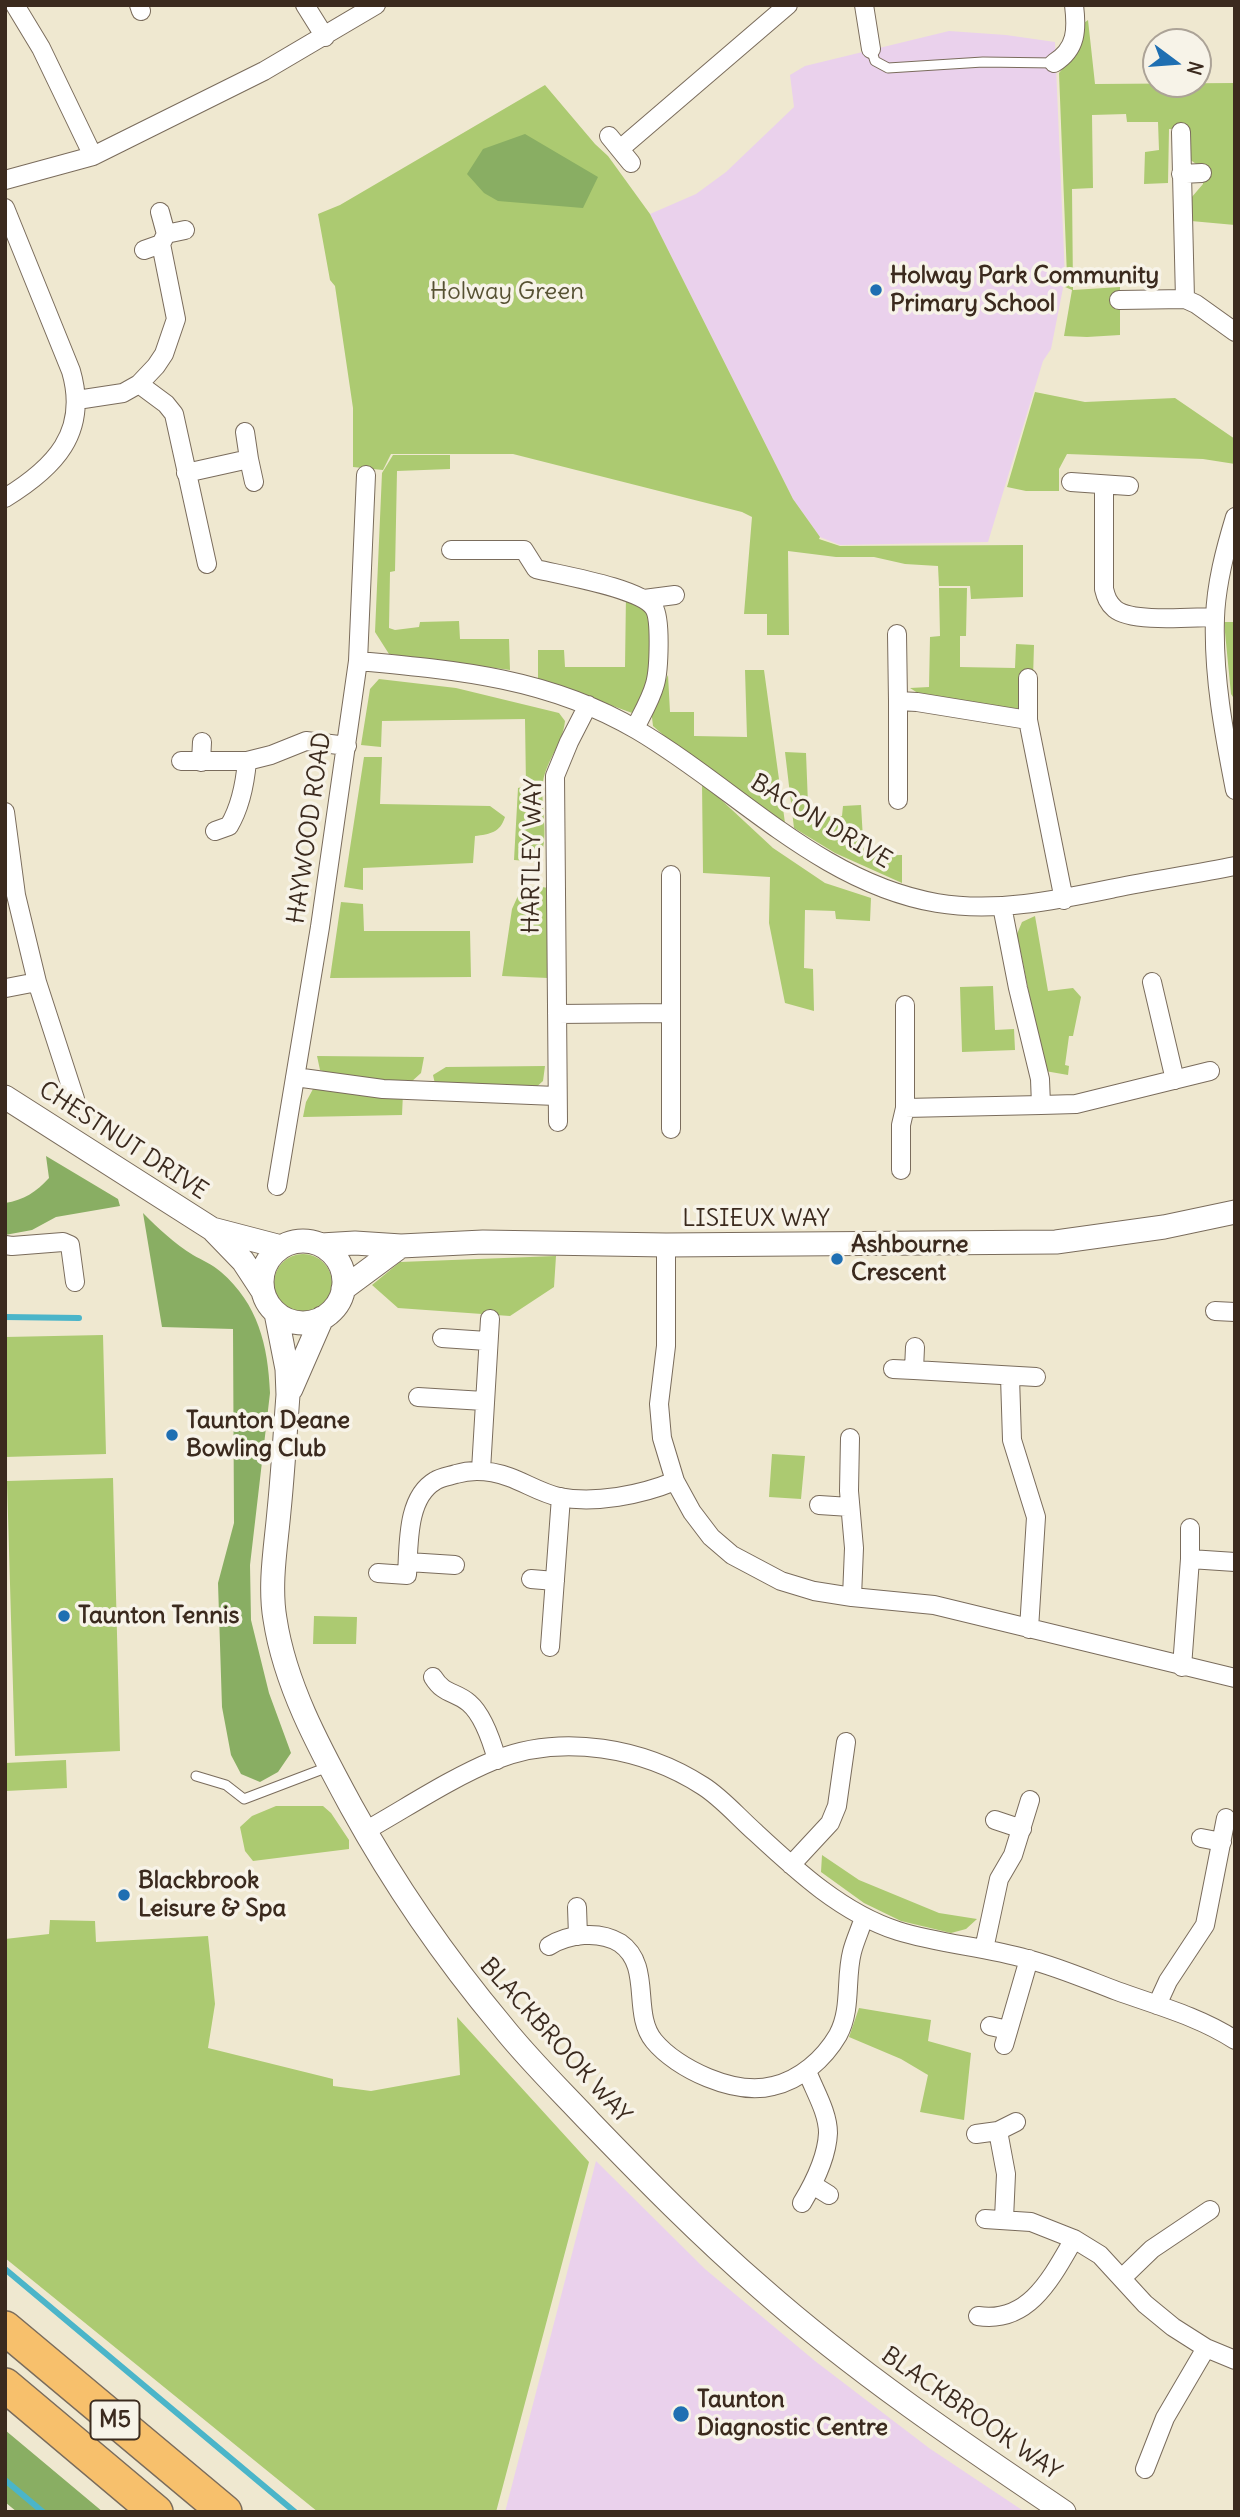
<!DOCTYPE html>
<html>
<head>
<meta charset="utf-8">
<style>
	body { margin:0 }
	#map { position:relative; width:1240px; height:2517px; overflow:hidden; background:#efe8d0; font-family:Delius,sans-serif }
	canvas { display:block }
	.frame { position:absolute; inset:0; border:7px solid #3b2a1e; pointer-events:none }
	.north { position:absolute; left:1142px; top:28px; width:70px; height:70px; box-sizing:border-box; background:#f7f3e8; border:2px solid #aca397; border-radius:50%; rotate:106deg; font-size:19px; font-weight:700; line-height:28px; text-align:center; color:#3b2a1e }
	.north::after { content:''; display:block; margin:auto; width:24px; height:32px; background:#1f6fb2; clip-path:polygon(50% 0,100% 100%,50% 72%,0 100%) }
</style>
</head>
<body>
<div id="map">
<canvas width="1240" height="2517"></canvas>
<div class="frame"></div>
<div class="north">N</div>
</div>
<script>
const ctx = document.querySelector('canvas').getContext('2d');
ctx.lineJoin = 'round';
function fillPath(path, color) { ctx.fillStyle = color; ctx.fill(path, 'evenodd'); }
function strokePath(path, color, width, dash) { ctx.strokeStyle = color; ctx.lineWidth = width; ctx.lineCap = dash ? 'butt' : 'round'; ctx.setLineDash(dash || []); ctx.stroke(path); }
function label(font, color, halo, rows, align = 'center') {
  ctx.font = font + ' Delius,sans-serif'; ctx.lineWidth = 7; ctx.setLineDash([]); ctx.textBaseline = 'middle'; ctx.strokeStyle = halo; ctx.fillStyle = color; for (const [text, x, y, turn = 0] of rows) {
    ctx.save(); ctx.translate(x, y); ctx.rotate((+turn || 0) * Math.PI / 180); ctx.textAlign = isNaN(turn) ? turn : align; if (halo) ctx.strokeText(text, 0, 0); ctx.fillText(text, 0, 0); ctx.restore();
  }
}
const built = new Path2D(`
	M949 31 1006 35 1055 42 1065 278 1051 349 1043 361 988 542 840 545 820 537 793 499 650 214 696 194 726 172 794 107 790 75 805 66Z
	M596 2161 705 2269 815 2361 929 2448 1025 2512H505Z`);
const green = new Path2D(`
	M1088 20 1095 84 1235 83V225L1191 221V198L1203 184V169L1185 156 1182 130 1169 129 1168 183 1144 184 1145 152 1159 150 1158 122H1127L1126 114 1092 115 1093 188 1072 189 1073 290 1120 287V335L1087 337 1064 336 1072 290 1065 287 1067 276 1059 73 1080 48 1084 23Z
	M545 85 595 144 608 156 650 214 793 499 820 537 819 539 840 546 1023 545V597L971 599 970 586H939L938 566 905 564 874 557H836L788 551 789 635H767V614H744L752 517 742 512 513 454H391L383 470 353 467V408L335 286 330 280 318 214 340 205Z
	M1035 392 1085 402 1175 398 1235 439V464L1203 459 1067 454 1059 469V491H1026L1007 487Z
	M393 455H450V469L397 471 395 571 390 572 389 628 395 630 419 627 420 622 459 621 460 639H509L510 670 389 654 375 632 382 473Z
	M939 588H967L966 636H960V667L1015 668 1016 644 1034 645 1033 679 1018 714 924 697 910 688 929 687 930 637 940 636Z
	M626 594 650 611V681L635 714 538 679V650H564L565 667H625Z
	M1224 622H1235V700L1231 694Z
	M745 670H764L785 823 678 748 653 726 651 709 668 675 670 712H694V736L747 737Z
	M379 679 456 688 559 713 565 721C563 743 546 761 543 782 540 809 551 839 538 862L514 860 518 788 526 786 525 719 382 721 381 747 361 745 370 689Z
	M785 752 806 753 808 804 812 812H815L816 817 842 816 843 806 861 805 864 856 902 855V883L835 853 794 828Z
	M364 757H382L380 804 490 806 505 817C500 833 490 834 475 836L473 863 363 868V890L344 887Z
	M702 782 773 848 825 883 871 898 870 921 836 919 835 911 805 910 804 968 813 969 814 1011 785 1003 769 923 770 877 703 873Z
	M536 886 548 888V978L502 976 512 909 521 889Z
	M341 902 363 904 364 931H470L471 977 330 978Z
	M1035 916 1048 991 1073 988 1081 997 1073 1036H1069L1065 1065 1069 1066 1068 1075 1045 1071 1017 934 1022 922Z
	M993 986 995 1030 1014 1029 1015 1050 962 1052 960 987Z
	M317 1056 424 1057 421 1073 410 1083 349 1080 320 1070Z
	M545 1066 543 1081 533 1090 435 1084 433 1075 446 1067Z
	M334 1088 403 1093 402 1115 303 1117 306 1102 313 1089Z
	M274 1283a29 29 0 1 1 58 0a29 29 0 1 1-58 0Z
	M556 1256 554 1287 510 1316 398 1308 372 1285 400 1262Z
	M103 1335 106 1454 5 1457V1337Z
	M772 1454 805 1456 801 1499 769 1497Z
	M113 1478 120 1751 15 1756 7 1481Z
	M314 1616 357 1617 356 1644H313Z
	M66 1760 67 1788 6 1791 5 1763Z
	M276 1806H323L331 1813 349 1840V1849L253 1861 245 1851 240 1827 252 1816Z
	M822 1855 859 1880 939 1913 977 1919 966 1929 951 1933 901 1921 864 1903 821 1872Z
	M50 1920 95 1921 96 1942 208 1936 215 2004 208 2048 333 2079V2086L371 2091 460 2075 457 2017 589 2162 496 2512H318L5 2258V1939L49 1934Z
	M859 2008 931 2020 928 2041 971 2053 964 2120 920 2112 928 2075 901 2059 849 2037Z`);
const forest = new Path2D(`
	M525 134 598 177 583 208 498 201 484 193 467 174 483 149Z
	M46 1156 118 1199 120 1206 56 1217 32 1230 5 1235V1203C24 1200 36 1192 49 1178Z
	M143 1213C159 1229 174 1243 193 1255 202 1260 213 1265 221 1272 258 1304 268 1345 270 1393L250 1565 251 1620 269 1693 291 1753 278 1772 260 1782 241 1774 231 1755 222 1707 218 1583 234 1523 233 1329 162 1327Z
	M5 2430 103 2512H17L5 2502Z`);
const stream = new Path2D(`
	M5 1317 79 1318
	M5 2269 295 2512
	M5 2480 43 2512`);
const service = new Path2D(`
	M871 49 875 61 888 68 983 62 1054 63
	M196 1776 226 1785 244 1799 328 1767`);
const minor = new Path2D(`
	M15 5 41 48 93 156
	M139 5 141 11
	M305 5 325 37
	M864 5 871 49
	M1054 63C1077 49 1077 29 1074 5
	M1181 132 1185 299 1196 304 1235 332
	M609 136 631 163
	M620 149 788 5
	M1181 174 1202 173
	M5 180 93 156 264 71 376 5
	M5 208 71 371C89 433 54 468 5 498
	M160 212 166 234
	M144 250 161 244
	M1119 300 1185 299
	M139 384 156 366 164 354 176 319 161 244 166 234 185 230
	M77 400 123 393 139 384 166 404 174 414 207 564
	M245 432 249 459
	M186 473 249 459 254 482
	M1071 482 1129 486
	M1104 485V589C1106 597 1108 603 1115 609 1132 623 1192 617 1215 617
	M1235 517C1225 550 1216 584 1215 618 1213 675 1224 734 1235 790
	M451 550H524L536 569C560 575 641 588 654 608 661 619 659 670 655 684 651 699 642 714 635 728
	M644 599 675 595
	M897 634 898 701 917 702 1028 720 1064 900
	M358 661C457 670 549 678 637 730 736 788 820 883 937 903 996 913 1057 900 1115 888 1155 880 1195 874 1235 866
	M898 701V800
	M1028 720V678
	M181 761H247L271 755 306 741 347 746
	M201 762 202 742
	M5 812 16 895 37 982 75 1099
	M215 831 229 826C241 806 245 784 247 761
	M671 875V1129
	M1002 906 1018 988 1040 1079 1041 1105 1076 1104 1210 1071
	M1152 982 1175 1080
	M6 988 37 982
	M905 1005V1108L1041 1105
	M557 1014 670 1013
	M295 1077 383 1089 556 1096
	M558 1122 555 776 569 742 588 705
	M901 1170V1125L905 1108
	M277 1186 320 927 358 661 366 475
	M5 1245 12 1246 63 1242 70 1245 75 1282
	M666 1245V1346L659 1404 662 1438 675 1481 692 1512 711 1537 732 1555 781 1581 814 1591 852 1597 934 1605 1235 1678
	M1215 1311 1235 1312
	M442 1338 487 1341
	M915 1347 914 1370 1036 1377
	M893 1369 914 1370
	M1010 1377 1012 1440 1036 1517 1029 1629
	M418 1397 484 1401
	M850 1438 849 1491 854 1548 852 1597
	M481 1470 490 1319
	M819 1505 850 1507
	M1190 1559V1528
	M408 1562 455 1565
	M378 1573 407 1575C409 1546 406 1498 435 1481 441 1477 450 1476 456 1474 473 1469 492 1471 509 1477 526 1483 541 1493 559 1497 595 1504 641 1495 675 1481
	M531 1579 555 1581
	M550 1647 561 1497
	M1182 1667 1190 1559 1235 1562
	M433 1677C444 1695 455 1691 469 1703 483 1715 492 1742 497 1760
	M995 1820 1022 1829
	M365 1831C408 1807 449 1779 495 1760 563 1733 644 1748 703 1786 722 1798 738 1817 755 1832 797 1871 842 1913 898 1931 940 1944 985 1947 1027 1959 1058 1967 1088 1980 1117 1991 1156 2005 1200 2017 1235 2040
	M1201 1838 1222 1842
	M791 1865 830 1823 837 1806 846 1742
	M577 1907 578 1936
	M549 1946C568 1934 599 1930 620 1943 653 1966 631 2013 654 2041 677 2069 735 2096 773 2086 800 2080 824 2059 838 2035 852 2009 845 1979 852 1952 855 1940 861 1928 864 1917
	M984 1949 999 1879 1013 1855 1030 1800
	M1157 2005 1168 1981 1205 1925 1226 1818
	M990 2026 1008 2030
	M1004 2045 1029 1959
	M998 2131 1006 2174 1004 2219
	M976 2134 998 2131 1016 2122
	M813 2185 829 2195
	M802 2203C814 2183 827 2157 828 2133 828 2112 814 2090 807 2071
	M985 2219 1031 2222 1074 2239
	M1122 2278 1152 2249 1210 2210
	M978 2316C1029 2324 1052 2277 1074 2239L1100 2255 1145 2304 1173 2327 1206 2348 1235 2360
	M1145 2469 1165 2418 1206 2348`);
const tertiary = new Path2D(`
	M5 1097 212 1229 281 1247
	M214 1231 243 1261 262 1290
	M262 1282a41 41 0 1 1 82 0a41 41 0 1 1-82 0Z
	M321 1245 355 1243 401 1246 483 1242 666 1245 1056 1242 1164 1227 1235 1212
	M343 1289 401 1246
	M276 1313 287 1369 288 1395C285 1434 283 1472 279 1511 276 1546 269 1584 275 1619 285 1685 319 1747 351 1806 394 1884 445 1958 502 2026 529 2060 560 2090 590 2122 645 2179 701 2236 761 2288 855 2371 960 2442 1064 2512
	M291 1389 322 1318`);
const motorway = new Path2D(`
	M5 2328 225 2512
	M5 2385 156 2512`);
const markers = [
	[876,290,7,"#1f6fb2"],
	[837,1259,7,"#1f6fb2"],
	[172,1435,7,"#1f6fb2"],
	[64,1616,7,"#1f6fb2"],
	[124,1895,7,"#1f6fb2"],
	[681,2414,9,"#1f6fb2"]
];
const shields = [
	[115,2420,49]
];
const shieldNames = [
	["M5",115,2420]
];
const poiNames = [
	["Holway Park Community",890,276],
	["Primary School",890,304],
	["Ashbourne",851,1245],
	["Crescent",851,1273],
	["Taunton Deane",186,1421],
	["Bowling Club",186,1449],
	["Taunton Tennis",78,1616],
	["Blackbrook",138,1881],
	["Leisure & Spa",138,1909],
	["Taunton",697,2400],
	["Diagnostic Centre",697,2428]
];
const parkNames = [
	["Holway Green",507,292]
];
const streetNames = [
	["BACON DRIVE",821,822,31],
	["HAYWOOD ROAD",310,828,-82],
	["HARTLEY WAY",533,856,-89],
	["CHESTNUT DRIVE",123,1141,33],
	["LISIEUX WAY",756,1219],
	["BLACKBROOK WAY",555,2041,48],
	["BLACKBROOK WAY",971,2414,35]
];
fillPath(built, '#ead1ec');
fillPath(green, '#acca71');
fillPath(forest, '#89ae63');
strokePath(stream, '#4bb5c9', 6);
strokePath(service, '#7a6c5c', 11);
strokePath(minor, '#7a6c5c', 20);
strokePath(tertiary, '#7a6c5c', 25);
strokePath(motorway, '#7a6c5c', 36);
strokePath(service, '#fff', 9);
strokePath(minor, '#fff', 18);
strokePath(tertiary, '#fff', 23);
strokePath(motorway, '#f7c06c', 33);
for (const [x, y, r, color] of markers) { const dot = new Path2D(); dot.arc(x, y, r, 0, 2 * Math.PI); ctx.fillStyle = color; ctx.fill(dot); strokePath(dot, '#f7f3e8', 2.5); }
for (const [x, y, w] of shields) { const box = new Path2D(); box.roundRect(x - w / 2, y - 19.5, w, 39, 5); ctx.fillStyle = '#f7f3e8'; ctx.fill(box); strokePath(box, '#3b2a1e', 2); }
label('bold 23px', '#3b2a1e', null, shieldNames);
label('bold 24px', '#3b2a1e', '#f7f3e8', poiNames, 'left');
label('24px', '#575233', '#f7f3e8', parkNames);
label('24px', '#3b2a1e', '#f7f3e8', streetNames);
</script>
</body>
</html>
